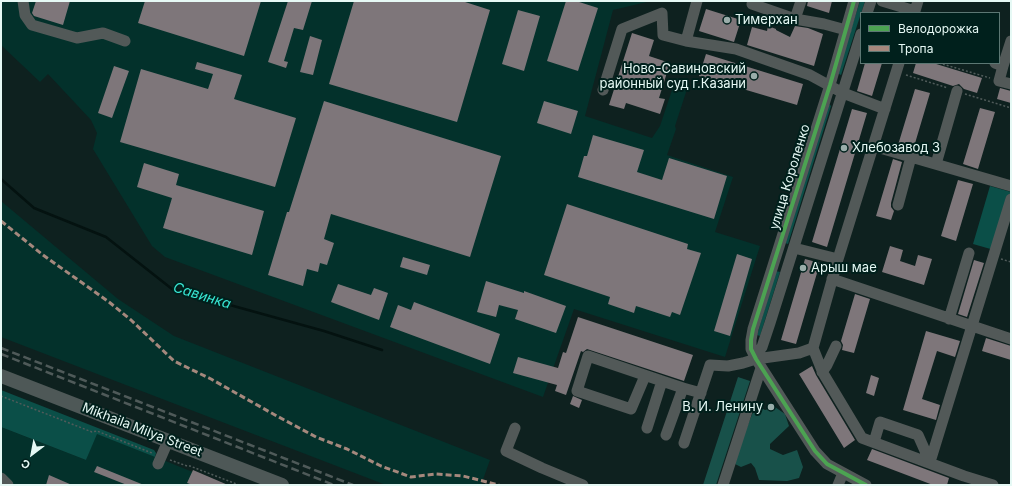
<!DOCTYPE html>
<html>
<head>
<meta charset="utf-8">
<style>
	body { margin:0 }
	#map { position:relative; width:1012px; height:486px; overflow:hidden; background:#0e211f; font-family:Inter,sans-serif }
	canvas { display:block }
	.frame { position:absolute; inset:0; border:2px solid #e6f9f5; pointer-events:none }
	.legend { position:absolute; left:860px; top:12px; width:140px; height:52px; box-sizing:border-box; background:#00201c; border:1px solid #5c7773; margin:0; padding:5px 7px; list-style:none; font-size:12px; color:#e6f9f5 }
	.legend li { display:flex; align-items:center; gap:8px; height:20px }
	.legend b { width:20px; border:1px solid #5c7773 }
	.north { position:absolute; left:12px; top:434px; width:40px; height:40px; -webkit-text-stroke:3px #00201c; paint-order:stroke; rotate:212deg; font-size:11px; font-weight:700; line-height:16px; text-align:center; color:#e6f9f5 }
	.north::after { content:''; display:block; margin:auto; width:14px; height:18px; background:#e6f9f5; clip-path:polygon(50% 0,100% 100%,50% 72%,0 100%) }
</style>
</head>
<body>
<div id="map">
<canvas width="1012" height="486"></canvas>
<div class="frame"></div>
<ul class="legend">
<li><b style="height:5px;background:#4ca352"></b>Велодорожка</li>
<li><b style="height:5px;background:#a5887d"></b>Тропа</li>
</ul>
<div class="north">С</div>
</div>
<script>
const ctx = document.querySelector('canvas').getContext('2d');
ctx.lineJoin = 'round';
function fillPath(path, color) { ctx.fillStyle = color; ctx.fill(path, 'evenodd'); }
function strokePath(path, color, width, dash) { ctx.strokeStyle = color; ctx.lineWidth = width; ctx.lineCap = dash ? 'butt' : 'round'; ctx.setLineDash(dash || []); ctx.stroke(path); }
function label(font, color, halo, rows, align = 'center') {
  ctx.font = font + ' Inter,sans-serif'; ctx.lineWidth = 4; ctx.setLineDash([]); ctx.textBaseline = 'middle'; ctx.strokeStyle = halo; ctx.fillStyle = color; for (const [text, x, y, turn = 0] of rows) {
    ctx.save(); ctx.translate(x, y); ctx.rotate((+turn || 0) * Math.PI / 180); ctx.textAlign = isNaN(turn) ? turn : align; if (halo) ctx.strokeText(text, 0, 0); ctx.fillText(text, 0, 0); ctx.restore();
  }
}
const built = new Path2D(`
	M1 1H651L613 10 585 116 652 138 660 126 676 78 689 83 675 126 676 129 667 155 733 177 715 232 760 246 725 357 574 309 543 397 165 257 152 246 93 149 97 133 91 120 48 74 40 82 1 45Z
	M1 201 118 299 174 336 490 460 481 485H386L1 337Z
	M1 427 86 460 96 433 225 485H1Z`);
const green = new Path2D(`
	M860 1H865L841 75 837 73Z
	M829 104 831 106 788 244 785 243Z
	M990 186 1011 192 994 250 973 244Z
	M776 271 780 272 760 336 757 335Z
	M1 390 154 450 156 453 155 457 97 434 86 460 1 427Z`);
const forest = new Path2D(`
	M738 377 750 381 716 485H703Z
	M756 405 765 410 775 407 785 414 789 426 770 444V449L783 455 797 450 803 467 799 478 787 481 759 480 755 468 751 463 741 467 735 464 744 434Z`);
const stream = new Path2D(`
	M1 179 34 208 106 237 172 289 324 331 382 350`);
const building = new Path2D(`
	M36 1H70L63 25 34 16 32 13Z
	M145 1H261L244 56 138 23Z
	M288 1H312L303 30 294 28 284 61 288 62 286 68 268 62Z
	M354 1H462L490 10 457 122 329 84Z
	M566 1H576L598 8 578 71 547 61Z
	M808 1H832L829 13 807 6Z
	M706 9 741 20 734 42 699 31Z
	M518 10 540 16 524 71 502 64Z
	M768 26 776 29V30L790 37 795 26 808 28 823 34 814 66 747 45 752 27 767 31Z
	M632 33 654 40 649 56 670 63 659 98 665 99 660 114 626 103 624 109 609 105Z
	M310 36 322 40 313 75 300 72Z
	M706 54 803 84 797 105 699 76Z
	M197 62 242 75 234 99 296 118 275 187 120 142 141 69 208 89 213 74 195 69Z
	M865 63H882L872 96 857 91Z
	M916 63H933L982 78 977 93 964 89 959 84 953 86 913 73Z
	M114 66 129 71 112 118 98 113Z
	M1000 88 1011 91V103L997 99Z
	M915 89 930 93 913 150 898 145Z
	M324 101 501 156 470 257 331 214 324 239 334 243 327 265 320 263 318 272 307 269 303 286 268 275 287 212H289Z
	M544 101 578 111 571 134 537 123Z
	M980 108 995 112 978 169 963 164Z
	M852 109 867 113 827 247 812 242Z
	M593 135 644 150 637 172 662 180 669 158 727 176 714 219 578 177 584 156H587Z
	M893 159 902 162 891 203V207L894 211 891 220 876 216Z
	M144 163 179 174 176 185 264 211 252 255 163 228 172 198 137 187Z
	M958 180 973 184 956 241 941 236Z
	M567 204 688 244 687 249 701 253 680 315 672 312 670 317 636 306 634 313 608 304 610 297 544 275Z
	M890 246 903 250 900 261 915 266 918 255 932 259 924 285 882 272Z
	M737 254 752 259 730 336 714 331Z
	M403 257 430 265 427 275 400 267Z
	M805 259 820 263 796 344 781 340Z
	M974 260 984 263 967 317 958 314Z
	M486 281 524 293V291L566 306 556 333 515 319 518 310 499 305 496 317 477 312Z
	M338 284 371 295 374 288 388 293 379 320 331 302Z
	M855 294 870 299 854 353 842 350 843 345 841 341Z
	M414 302 500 334 490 364 390 327 398 305 411 310Z
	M578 317 693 355 684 381 587 349 583 352 581 351 566 395 555 391 557 385 513 373 518 357 558 368 563 352 566 353Z
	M926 331 960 341 955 357 937 351 922 399 940 405 936 420 903 410Z
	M986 338 1011 346V360L982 351Z
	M812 366 816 375 855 440 844 448 799 374Z
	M871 375 879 378 874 396 866 393Z
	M573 396 582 400 579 408 570 404Z
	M872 449 949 478 947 485H933L867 460Z
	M97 466 144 485H127L94 472Z
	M193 470 228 485H193L187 483Z
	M49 475 72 485H46Z`);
const path = new Path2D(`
	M939 63 990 78
	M906 75 948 88
	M965 94 1011 108
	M1001 259 1011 262
	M1 396 92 432 97 431 152 453
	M170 460 187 466H190L239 485`);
const minor = new Path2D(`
	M23 1 25 15 32 25 77 38 103 33 125 41
	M854 1 830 85 753 329 751 340V349L756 359 815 451 827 464 866 485
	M882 1 915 11 918 1
	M752 4 795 19 824 24 846 30
	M867 13 871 1
	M795 19 801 1
	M686 41 697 1
	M995 63 1003 66 1011 41
	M1003 66 999 81 1011 84
	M603 90 622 29 662 13 663 35 686 41 736 49 810 75 843 93 885 109
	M873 146 1011 186
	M936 164 957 91
	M898 205 911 157
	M794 248 838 259 813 348 823 373 862 438 964 476 993 485
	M838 259 899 63
	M832 279 1011 339
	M949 319 969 253
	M756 359 758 352 762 347 770 323 861 34
	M822 372 827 365 836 346
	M645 376 631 409 577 391 588 356 662 381
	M515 428 506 451 542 468 583 485
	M647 428 662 381 683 388
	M666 435 683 388 701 393
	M874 442 880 422 918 435 930 462
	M684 443 710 365 728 366 743 363 756 359 799 353 813 348
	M930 462 1011 199
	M158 464 168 441
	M1 478 8 485
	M723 485 761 368
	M838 485 843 473`);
const major = new Path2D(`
	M1 376 282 485`);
const rail = new Path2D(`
	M1 348 353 485
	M1 354 334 485`);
const quiet = new Path2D(`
	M1 221 43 255 109 302 131 320 174 361 211 379 275 415 316 437 347 449 381 466 411 477 436 474 463 476 499 485`);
const cycleway = new Path2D(`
	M854 1 830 85 753 329 751 340V349L756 359 815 451 827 464 866 485`);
const markers = [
	[727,20,4,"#9aadaa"],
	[754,76,4,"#9aadaa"],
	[844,148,4,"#9aadaa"],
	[803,268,4,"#9aadaa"],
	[771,407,4,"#9aadaa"]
];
const poiNames = [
	["Тимерхан",735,20],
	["Ново-Савиновский",746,69,"right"],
	["районный суд г.Казани",746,84,"right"],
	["Хлебозавод 3",852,148],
	["Арыш мае",811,268],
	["В. И. Ленину",763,407,"right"]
];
const streetNames = [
	["улица Короленко",790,177,-73],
	["Mikhaila Milya Street",142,430,21]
];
const waterNames = [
	["Савинка",202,296,17]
];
fillPath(built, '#03312b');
fillPath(green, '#0b4f48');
fillPath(forest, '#18514a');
strokePath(stream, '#041210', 2.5);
fillPath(building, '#7e767a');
strokePath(path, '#505b5a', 1.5, [2, 2]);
strokePath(minor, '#525958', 11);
strokePath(major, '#4e5857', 14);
strokePath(rail, '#4f5a59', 2.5, [8, 4]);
strokePath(quiet, '#a5887d', 3, [6, 3]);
strokePath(cycleway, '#4ca352', 4);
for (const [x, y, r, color] of markers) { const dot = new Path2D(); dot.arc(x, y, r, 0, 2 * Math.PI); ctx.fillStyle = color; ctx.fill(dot); strokePath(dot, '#00201c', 1.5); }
label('13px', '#e6f9f5', '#00201c', poiNames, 'left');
label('13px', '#e6f9f5', '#00201c', streetNames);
label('italic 14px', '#37e5d2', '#00201c', waterNames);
</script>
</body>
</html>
